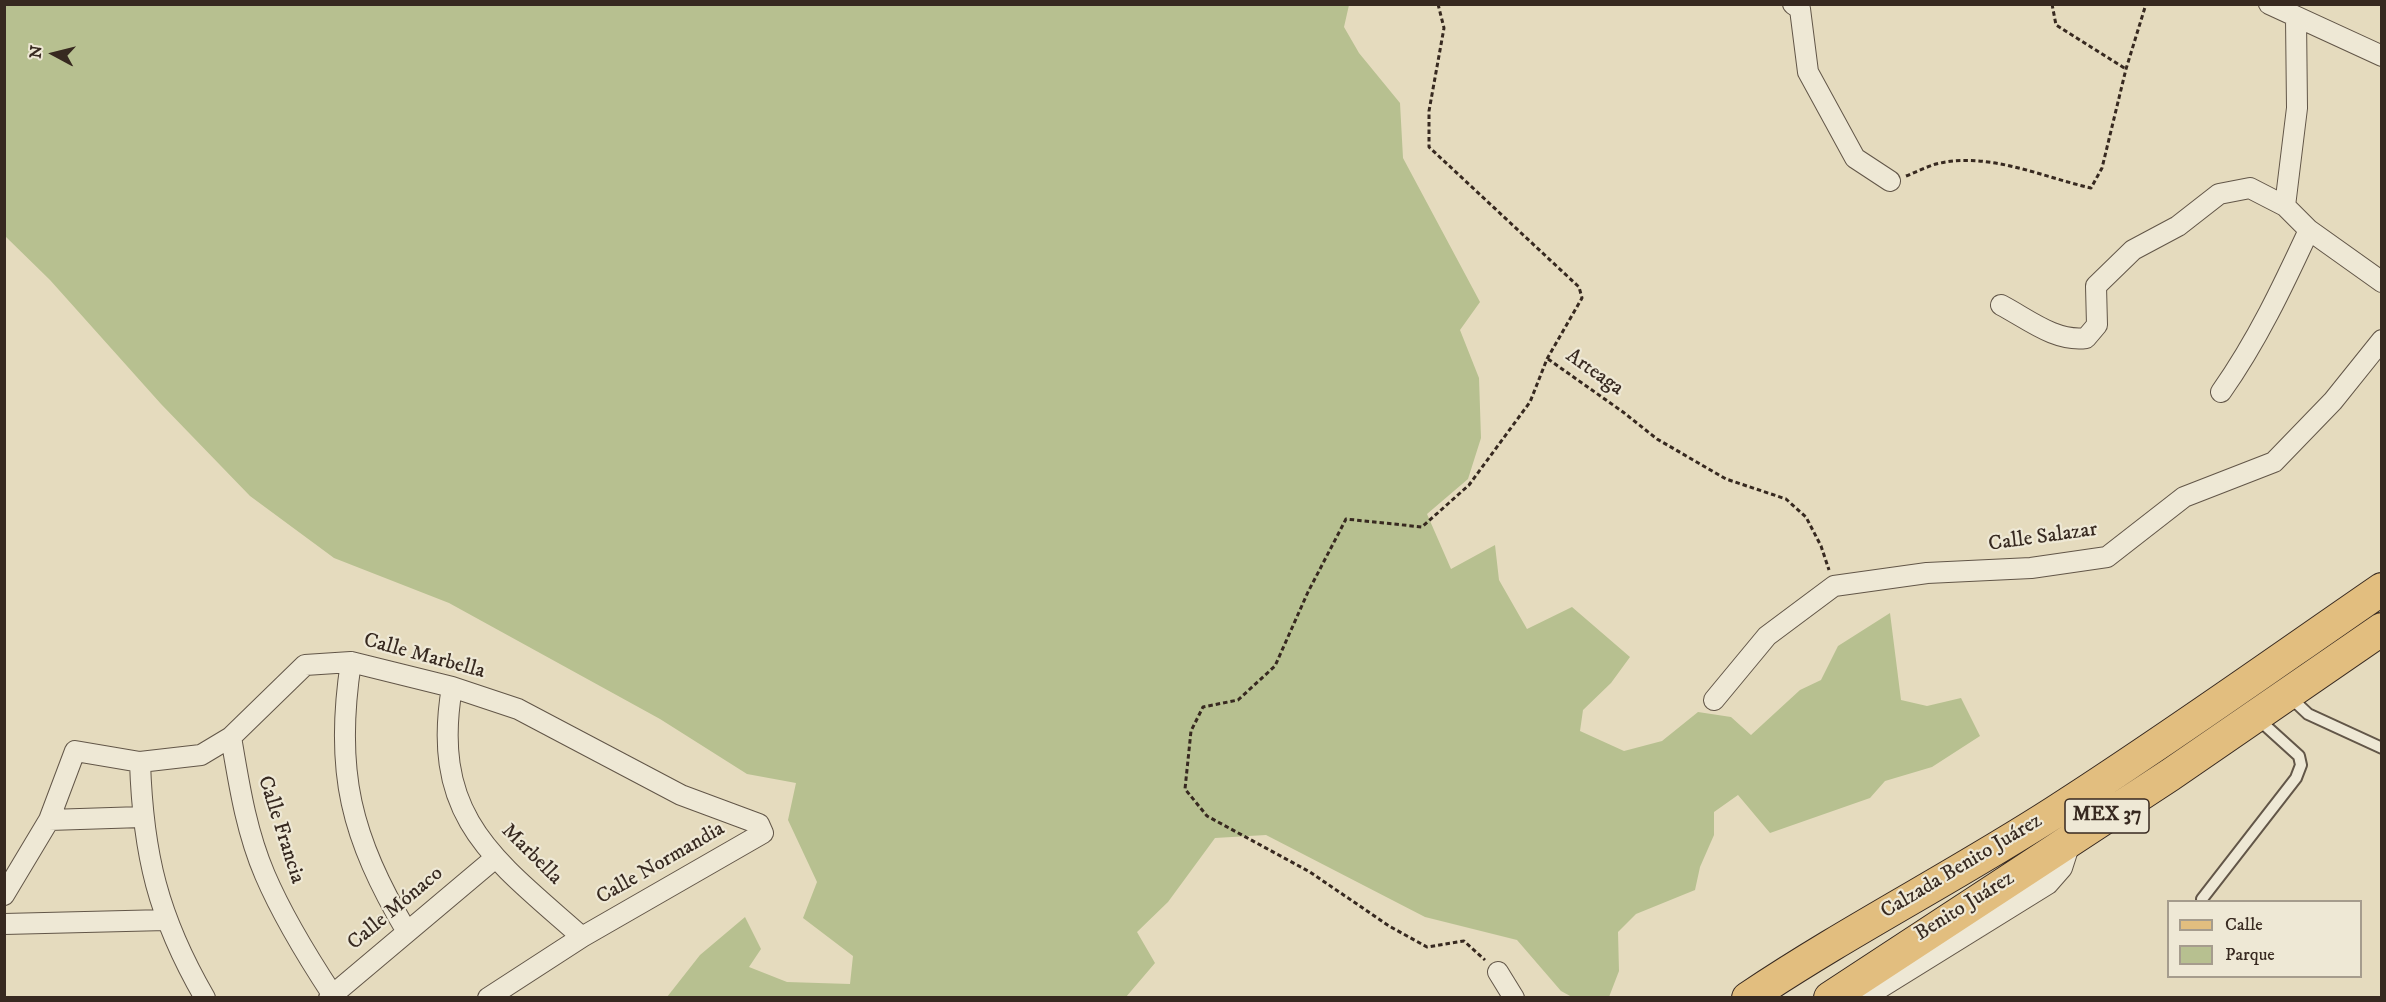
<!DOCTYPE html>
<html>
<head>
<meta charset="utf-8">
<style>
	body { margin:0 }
	#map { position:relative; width:2386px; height:1002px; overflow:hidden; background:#e5dbbe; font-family:"IM FELL DW Pica",serif }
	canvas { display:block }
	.frame { position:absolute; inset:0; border:6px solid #372920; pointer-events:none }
	.legend { position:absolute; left:2167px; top:900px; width:195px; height:78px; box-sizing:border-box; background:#eee8d5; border:2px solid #a59c8d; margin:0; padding:8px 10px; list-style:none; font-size:18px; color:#372920 }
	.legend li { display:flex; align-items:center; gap:12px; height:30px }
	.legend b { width:30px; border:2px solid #a59c8d }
	.north { position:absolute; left:24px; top:24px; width:60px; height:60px; -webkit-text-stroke:4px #eee8d5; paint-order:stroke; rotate:277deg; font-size:16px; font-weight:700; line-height:24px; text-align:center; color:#372920 }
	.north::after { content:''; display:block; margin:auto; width:21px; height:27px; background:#372920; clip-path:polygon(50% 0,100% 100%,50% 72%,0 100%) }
</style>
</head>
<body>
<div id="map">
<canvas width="2386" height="1002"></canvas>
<div class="frame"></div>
<ul class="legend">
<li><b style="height:8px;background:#e2be7f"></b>Calle</li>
<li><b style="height:16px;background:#b7c090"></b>Parque</li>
</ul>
<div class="north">N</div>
</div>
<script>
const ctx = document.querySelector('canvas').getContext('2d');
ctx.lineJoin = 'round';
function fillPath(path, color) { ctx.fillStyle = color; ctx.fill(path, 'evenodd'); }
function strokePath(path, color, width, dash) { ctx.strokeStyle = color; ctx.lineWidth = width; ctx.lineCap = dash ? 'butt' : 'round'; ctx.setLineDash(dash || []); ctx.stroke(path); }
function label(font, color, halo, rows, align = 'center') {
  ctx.font = font + ' "IM FELL DW Pica",serif'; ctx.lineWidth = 4.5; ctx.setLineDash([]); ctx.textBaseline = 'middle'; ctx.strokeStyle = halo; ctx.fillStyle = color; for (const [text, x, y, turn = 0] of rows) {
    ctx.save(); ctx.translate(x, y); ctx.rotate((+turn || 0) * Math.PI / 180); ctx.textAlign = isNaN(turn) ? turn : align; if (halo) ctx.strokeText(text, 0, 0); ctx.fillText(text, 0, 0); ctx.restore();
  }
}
const green = new Path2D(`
	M4 5H1349L1344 27 1359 53 1400 103 1403 158 1480 302 1460 330 1479 378 1481 438 1468 479 1427 514 1451 569 1495 545 1499 580 1527 629 1572 607 1630 657 1611 683 1583 710 1580 731 1624 751 1662 741 1698 712 1731 717 1751 735 1800 690 1821 680 1838 646 1890 613 1901 700 1927 706 1961 698 1980 736 1932 767 1885 781 1870 798 1770 833 1738 795 1714 812V835L1700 867 1695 890 1636 914 1618 932 1619 971 1609 997H1572L1561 991 1517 940 1425 917 1266 835 1215 838 1168 902 1137 932 1155 963 1126 997H667L700 955 745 917 761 949 749 967 787 982 850 984 853 956 803 918 817 882 788 820 796 783 747 774 660 719 449 603 334 558 250 496 161 404 50 280 5 236Z`);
const path = new Path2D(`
	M1438 4 1444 28 1429 111V147L1579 287 1582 298 1547 359 1530 402 1469 485 1422 527 1346 519 1308 592 1275 666 1238 700 1203 707 1191 731 1185 789 1207 816 1310 872 1389 926 1427 947 1464 941 1485 960
	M2052 4 2056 25 2126 69
	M1906 176C1916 172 1926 167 1936 164 1988 151 2042 177 2091 188L2102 168 2126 69 2146 4
	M1548 359 1623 412 1657 439 1726 479 1786 499 1806 517 1821 546 1829 570`);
const service = new Path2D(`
	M2289 696 2308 714 2382 748
	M2202 899 2296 778 2301 765 2299 756 2257 718`);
const minor = new Path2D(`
	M1793 4 1800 9 1808 72 1855 158 1890 181
	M2269 4 2382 56
	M2285 206 2297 108 2296 18
	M2001 305C2028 319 2055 342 2086 338L2097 325 2096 286 2133 250 2178 226 2219 194 2250 188 2285 206 2309 230 2382 282
	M2221 392C2257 341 2283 286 2309 230
	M351 662C334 772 351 837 407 932
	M452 687C430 818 494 859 582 937
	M1714 700 1767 636 1834 586 1927 573 2031 568 2107 557 2184 497 2274 462 2333 401 2382 340
	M231 737C239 784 246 831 265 875 283 917 307 956 332 994
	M140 762C143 854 158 917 205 998
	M49 820 142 817
	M4 895 49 820 75 751 140 762 201 755 231 737 305 665 351 662 452 687 518 709 681 795 759 824 763 833 582 937 488 998
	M4 924 166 920
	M1498 972 1514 998
	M329 998 494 859
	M1864 998 2048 884 2062 868 2071 840`);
const primary = new Path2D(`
	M1748 998C1848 931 1954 877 2055 812 2166 741 2273 664 2382 589
	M1830 998 2170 775 2382 629`);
const shields = [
	[2107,816,84]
];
const shieldNames = [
	["MEX 37",2107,816]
];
const streetNames = [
	["Arteaga",1594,373,35],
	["Calle Salazar",2043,538,-8],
	["Calle Marbella",424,657,15],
	["Calle Francia",280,830,72],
	["Marbella",531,855,45],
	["Calle Normandia",661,864,-30],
	["Calzada Benito Juárez",1962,867,-31],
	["Benito Juárez",1965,907,-32],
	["Calle Mónaco",396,909,-40]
];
fillPath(green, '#b7c090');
strokePath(service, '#625648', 14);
strokePath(minor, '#625648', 22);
strokePath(primary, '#372920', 34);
strokePath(path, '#372920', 3, [4.5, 3]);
strokePath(service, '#eee8d5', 10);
strokePath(minor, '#eee8d5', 20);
strokePath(primary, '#e2be7f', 32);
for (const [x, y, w] of shields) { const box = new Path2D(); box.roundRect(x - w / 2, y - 17, w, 34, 4.5); ctx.fillStyle = '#eee8d5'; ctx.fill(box); strokePath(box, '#372920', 1.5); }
label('bold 20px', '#372920', null, shieldNames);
label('21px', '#372920', '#eee8d5', streetNames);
</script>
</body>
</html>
